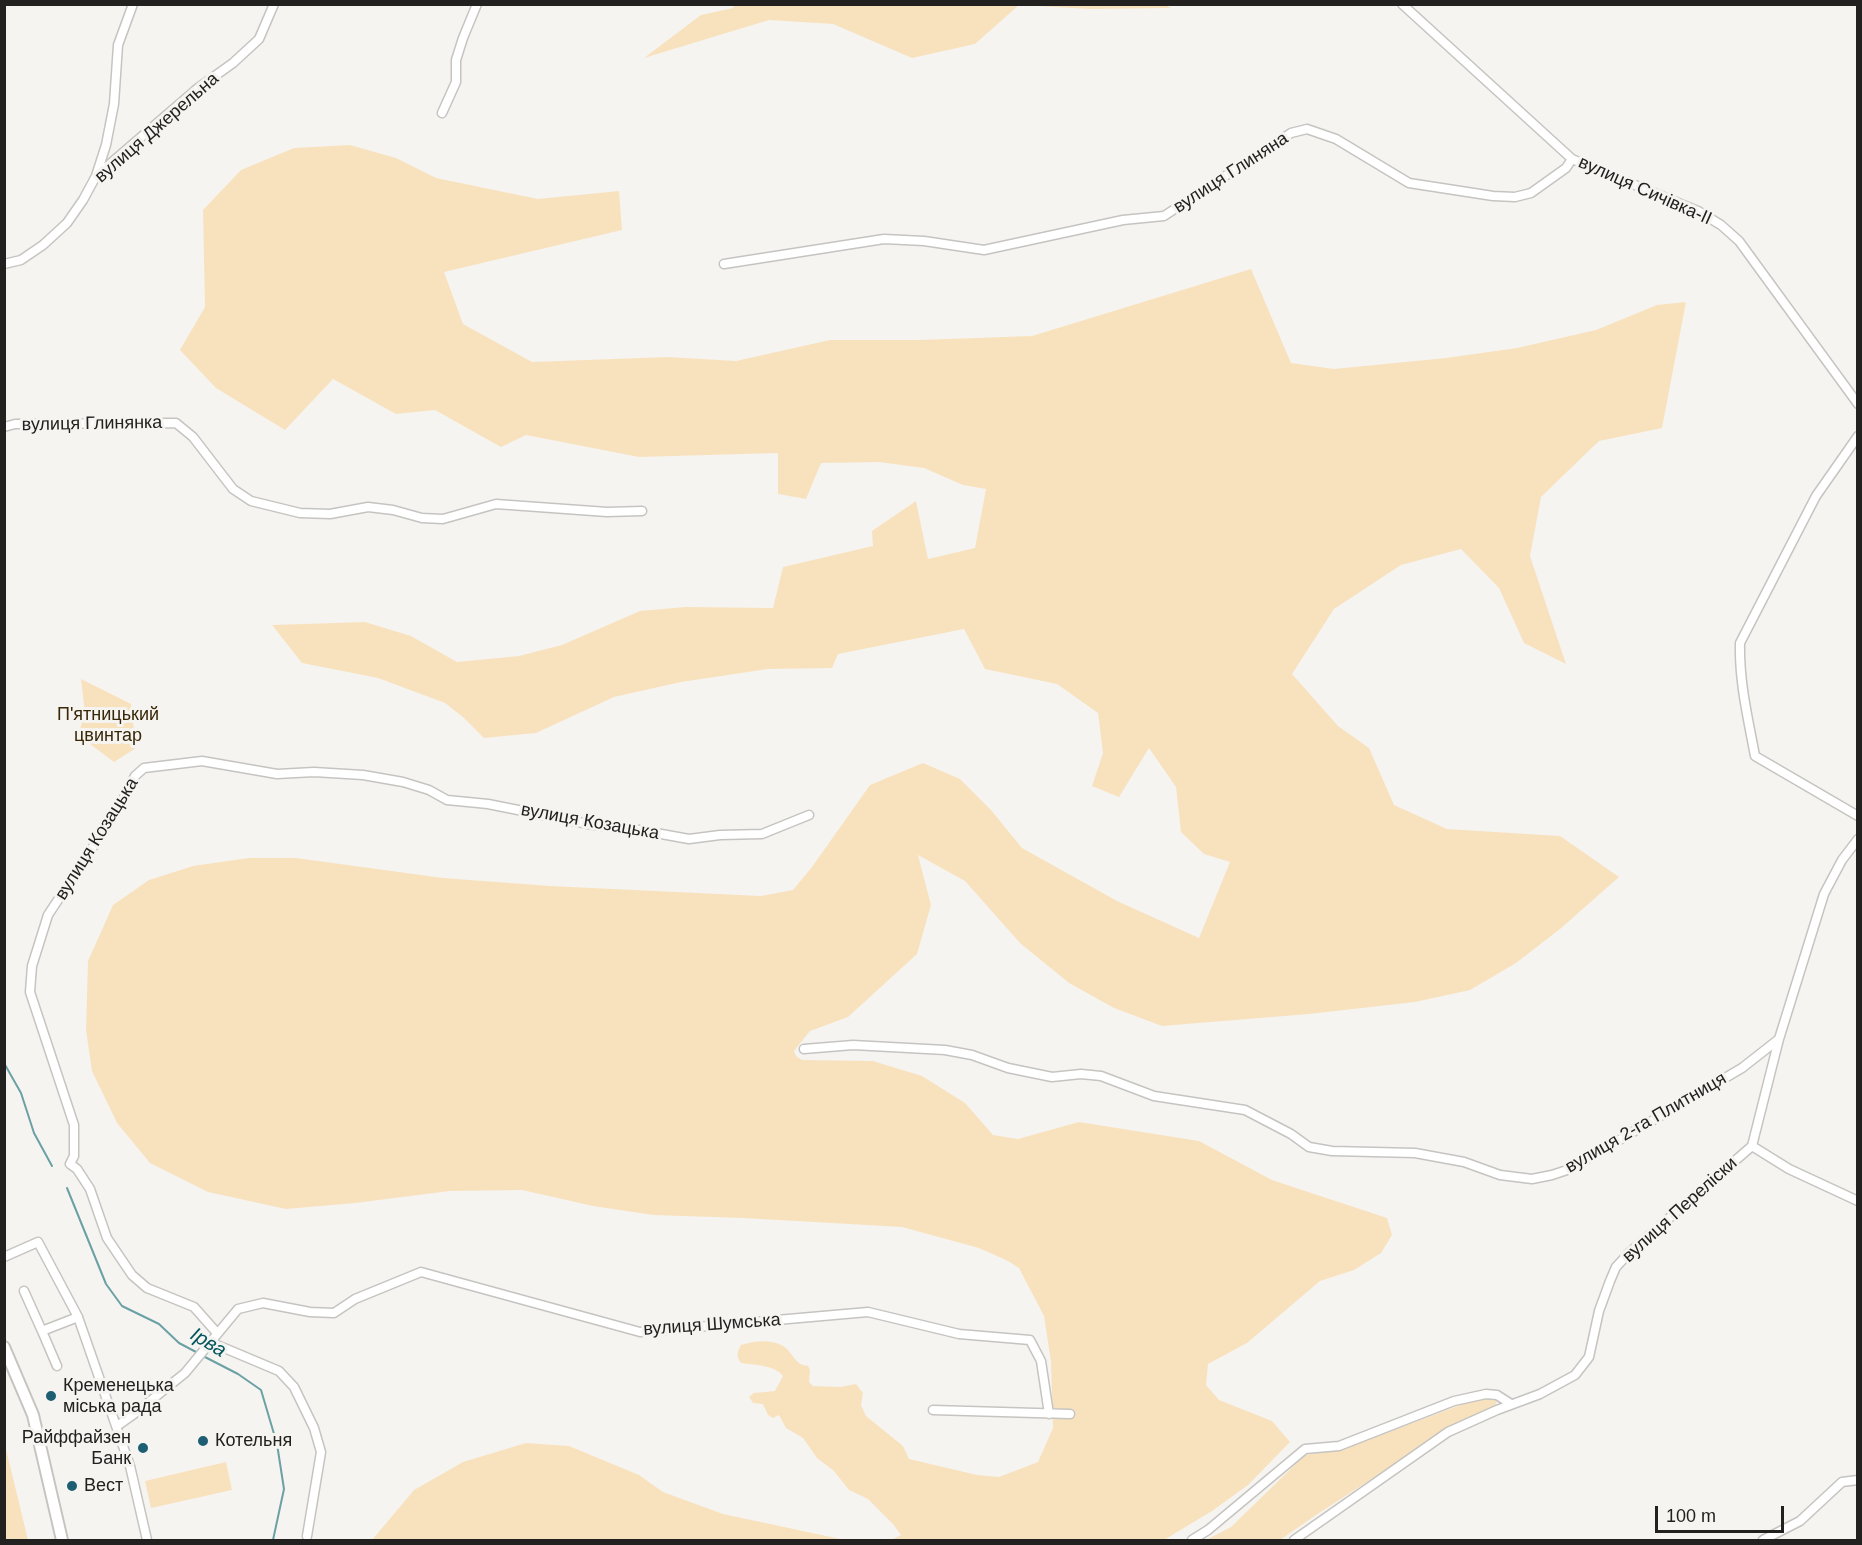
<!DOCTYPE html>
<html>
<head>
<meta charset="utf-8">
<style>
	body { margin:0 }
	#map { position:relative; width:1862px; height:1545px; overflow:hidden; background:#f6f4f1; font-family:Helvetica,sans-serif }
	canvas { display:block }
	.frame { position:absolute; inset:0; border:6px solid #222120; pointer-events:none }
	.scale { position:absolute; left:1655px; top:1506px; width:129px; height:27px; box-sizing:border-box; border:3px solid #222120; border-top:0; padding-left:8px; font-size:18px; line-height:21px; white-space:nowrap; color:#222120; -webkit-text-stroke:4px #f6f4f1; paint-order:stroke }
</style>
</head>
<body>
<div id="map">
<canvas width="1862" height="1545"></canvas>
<div class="frame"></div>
<div class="scale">100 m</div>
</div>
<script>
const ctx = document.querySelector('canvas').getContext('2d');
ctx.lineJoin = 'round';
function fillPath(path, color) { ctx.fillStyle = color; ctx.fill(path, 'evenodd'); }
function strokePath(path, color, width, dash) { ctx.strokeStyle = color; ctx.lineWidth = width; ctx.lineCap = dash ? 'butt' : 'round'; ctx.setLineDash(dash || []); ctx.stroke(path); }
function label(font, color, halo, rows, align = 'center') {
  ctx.font = font + ' Helvetica,sans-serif'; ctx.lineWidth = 6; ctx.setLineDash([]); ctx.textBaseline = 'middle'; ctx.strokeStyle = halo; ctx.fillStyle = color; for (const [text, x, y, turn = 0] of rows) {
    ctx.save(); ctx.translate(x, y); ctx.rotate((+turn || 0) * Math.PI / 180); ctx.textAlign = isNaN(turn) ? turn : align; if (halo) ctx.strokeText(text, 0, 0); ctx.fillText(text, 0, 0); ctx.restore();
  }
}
const green = new Path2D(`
	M1165 5 1171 8 1090 9 1019 5 975 44 912 58 833 24 769 20 644 58 701 15 733 8 734 5Z
	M350 145 396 158 436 178 538 199 619 191 622 230 444 272 463 324 532 362 668 357 736 361 830 340H919L1032 336 1251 269 1291 363 1334 369 1446 358 1517 348 1596 330 1657 305 1686 302 1662 428 1599 441 1541 497 1530 556 1566 664 1524 643 1499 588 1461 549 1401 565 1334 609 1292 674 1338 726 1369 748 1394 805 1447 829 1560 836 1619 877 1560 929 1516 963 1470 990 1415 1002 1309 1014 1162 1026 1114 1008 1069 983 1020 943 965 881 918 855 931 905 917 954 848 1017 810 1031 794 1051 796 1056 802 1060 873 1061 922 1076 965 1103 993 1135 1018 1139 1079 1122 1199 1141 1272 1180 1387 1218 1392 1235 1381 1253 1354 1270 1320 1281 1247 1343 1208 1364 1206 1385 1219 1400 1272 1421 1290 1442 1248 1485 1212 1511 1164 1540H891L901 1535 893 1524 868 1499 849 1490 834 1471 817 1458 803 1438 786 1428 779 1415 773 1418 768 1415 763 1404 753 1403 749 1397 754 1393 775 1391 783 1376C775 1365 754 1365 741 1363 736 1356 737 1352 741 1345 756 1341 774 1338 787 1349 794 1356 796 1365 808 1366L810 1370 809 1382 813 1386 840 1387 856 1384 863 1393 861 1405 866 1416 903 1446 909 1459 977 1475 999 1477 1038 1462 1053 1428 1051 1362 1044 1316 1019 1268 1008 1261 979 1248 902 1227 743 1218 653 1215 593 1206 522 1190 450 1191 355 1203 286 1209 208 1192 150 1163 117 1123 92 1071 86 1030 88 961 113 905 149 880 193 866 249 858H296L443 878 550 886 761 896 793 890 812 867 870 785 923 763 960 779 991 810 1022 848 1117 901 1199 938 1230 862 1204 854 1181 832 1176 787 1149 748 1119 797 1092 786 1103 753 1098 713 1057 684 985 669 964 629 838 654 832 668 768 669 681 682 614 697 536 733 484 738 464 718 445 703 378 678 302 663 272 625 365 622 411 636 457 662 519 656 562 645 640 611 685 607 773 608 783 567 873 546 872 531 916 501 928 559 975 548 986 489 963 485 924 468 879 462 821 463 806 499 778 494V453L639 457 526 435 501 447 435 410 396 414 333 379 285 430 216 388 180 350 205 307 203 210 241 170 294 148Z
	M81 679 131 704 136 748 114 762 78 735 85 713Z
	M1484 1396 1498 1399 1494 1408 1453 1426 1316 1515 1280 1540H1206L1231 1527 1305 1455 1344 1449Z
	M526 1443 569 1446 639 1475 663 1492 723 1514 845 1540H372L414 1490 463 1462Z
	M6 1449 28 1540H5L4 1450Z
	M226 1462 232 1490 151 1508 145 1481Z`);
const stream = new Path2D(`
	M4 1063 21 1093 34 1133 52 1166
	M67 1188 106 1284 122 1306 159 1324 179 1343 198 1353
	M203 1356 238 1374 261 1390 277 1444 284 1489 273 1540`);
const minor = new Path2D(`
	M1402 4 1572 159 1698 211 1721 225 1739 241 1858 404
	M442 113 456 82V60L463 38 477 4
	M96 176 106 145 114 104 118 45 133 4
	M4 264 21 260 43 245 67 223 83 200 96 176 198 88 233 63 259 39 274 4
	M724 264 884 239 924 241 984 250 1123 220 1164 216 1291 133 1307 129 1336 139 1409 183 1493 196 1515 197 1531 193 1566 168 1572 159
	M4 427 15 424 176 423 193 437 233 489 251 501 300 513 330 514 368 507 393 510 422 518 443 519 496 504 607 512 642 511
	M1858 436 1816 496 1740 643C1739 682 1748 718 1755 756L1858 816
	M804 1049 853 1045 945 1050 972 1055 1008 1068 1052 1077 1081 1074 1101 1076 1154 1096 1245 1110 1291 1134 1309 1147 1332 1151 1415 1153 1464 1162 1500 1175 1532 1179 1552 1175 1570 1169 1742 1068 1779 1039
	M1752 1146 1789 1169 1858 1201
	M4 1257 38 1242 78 1317 130 1466 147 1540
	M24 1291 42 1331
	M217 1333 194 1307 147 1288 132 1275 107 1238 90 1189 77 1169 70 1164 74 1156V1125L30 992 32 966 48 915 118 809 135 776 144 768 202 761 277 774 314 772 363 775 403 782 429 790 447 800 488 804 593 825 628 828 689 839 720 835 762 834 809 815
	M210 1342 279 1371 294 1387 314 1428 321 1452 307 1536
	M57 1366 42 1331 78 1317
	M933 1410 1070 1414
	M117 1426 134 1414 185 1373 238 1309 263 1303 310 1312 334 1313 355 1299 421 1272 640 1332 868 1312 959 1334 1030 1340 1041 1361 1049 1414
	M1192 1540 1208 1530 1305 1449 1339 1446 1454 1401 1486 1394 1497 1395 1511 1404
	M1294 1540 1448 1432 1497 1410 1540 1394 1575 1375 1589 1357 1599 1311 1610 1281 1616 1267 1629 1253 1752 1146 1779 1039 1824 894 1842 860 1858 839
	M1763 1540 1800 1521 1842 1482 1858 1480`);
const secondary = new Path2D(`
	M4 1347 33 1415 62 1540`);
const markers = [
	[51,1396,6,"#1e5e73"],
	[203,1441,6,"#1e5e73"],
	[143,1448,6,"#1e5e73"],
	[72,1486,6,"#1e5e73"]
];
const streetNames = [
	["вулиця Джерельна",157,128,-41],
	["вулиця Глиняна",1231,173,-33],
	["вулиця Сичівка-II",1645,191,24],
	["вулиця Глинянка",92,424,-1],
	["вулиця Козацька",590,822,10],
	["вулиця Козацька",97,839,-58],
	["вулиця 2-га Плитниця",1646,1123,-30],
	["вулиця Переліски",1680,1210,-42],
	["вулиця Шумська",712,1325,-4]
];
const parkNames = [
	["П'ятницький",108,715],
	["цвинтар",108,736]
];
const poiNames = [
	["Кременецька",63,1386],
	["міська рада",63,1407],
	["Райффайзен",131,1438,"right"],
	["Банк",131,1459,"right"],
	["Котельня",215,1441],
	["Вест",84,1486]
];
const waterNames = [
	["Ірва",208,1343,31]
];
fillPath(green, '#f8e2be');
strokePath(stream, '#6ba0a5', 2);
strokePath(minor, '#c6c4c1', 11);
strokePath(secondary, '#c6c4c1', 14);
strokePath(minor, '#fff', 8);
strokePath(secondary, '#fff', 10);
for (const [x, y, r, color] of markers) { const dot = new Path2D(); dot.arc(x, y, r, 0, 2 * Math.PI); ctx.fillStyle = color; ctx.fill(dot); strokePath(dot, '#f6f4f1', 2); }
label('18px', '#222120', '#f6f4f1', streetNames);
label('18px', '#382807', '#f6f4f1', parkNames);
label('18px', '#222120', '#f6f4f1', poiNames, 'left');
label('italic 20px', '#01555b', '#f6f4f1', waterNames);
</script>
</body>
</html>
